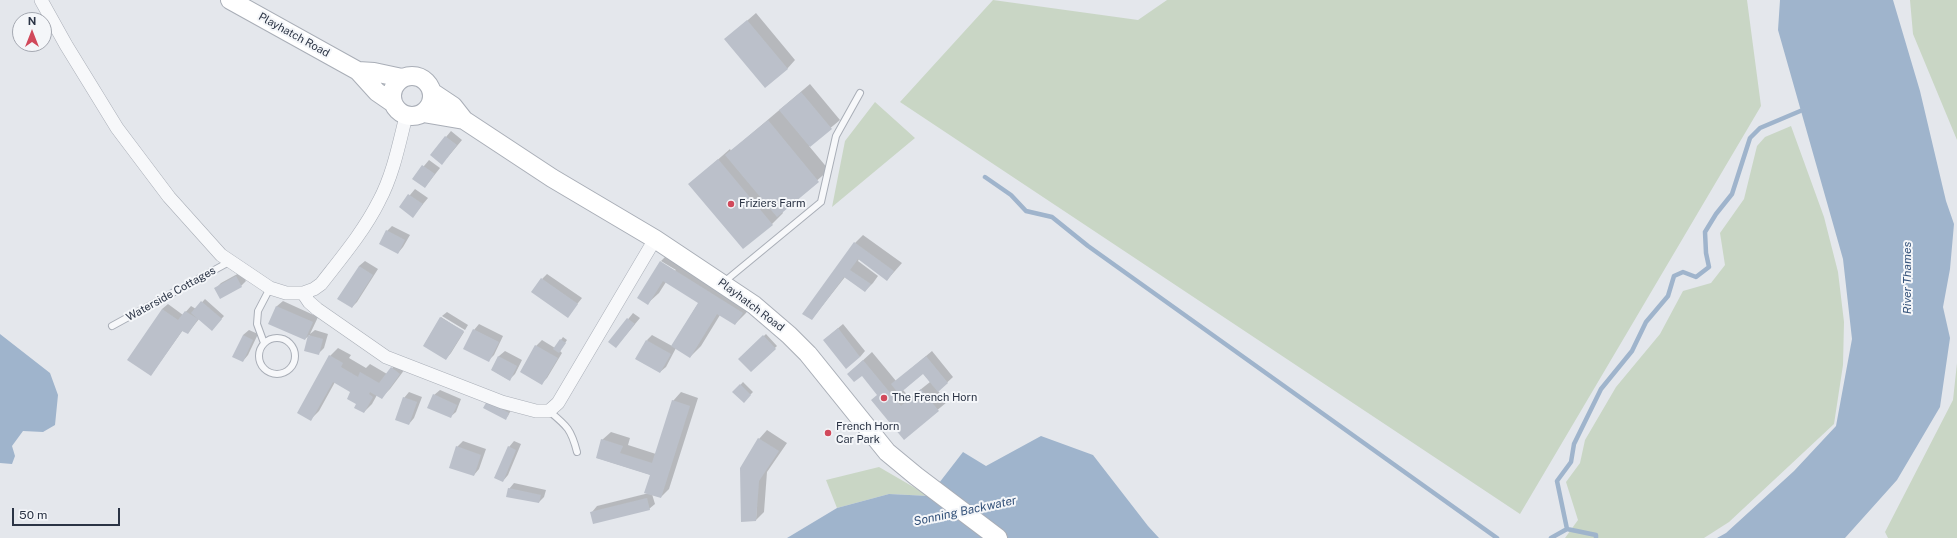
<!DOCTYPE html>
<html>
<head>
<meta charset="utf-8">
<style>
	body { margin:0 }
	#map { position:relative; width:1957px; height:538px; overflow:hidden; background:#e4e7ec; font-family:"Public Sans",sans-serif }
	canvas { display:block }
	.north { position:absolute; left:12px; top:12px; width:40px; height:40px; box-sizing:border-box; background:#f4f6f9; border:1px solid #a4a8b1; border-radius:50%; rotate:0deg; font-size:11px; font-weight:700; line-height:16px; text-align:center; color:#2b3445 }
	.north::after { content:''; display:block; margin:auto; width:14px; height:18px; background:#d1495b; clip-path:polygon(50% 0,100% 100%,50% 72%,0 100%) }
	.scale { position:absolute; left:12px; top:508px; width:108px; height:18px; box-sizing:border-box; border:2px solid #2b3445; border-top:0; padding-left:5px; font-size:12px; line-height:14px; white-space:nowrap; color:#2b3445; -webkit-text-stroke:3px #f4f6f9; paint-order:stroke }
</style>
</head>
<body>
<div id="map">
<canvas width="1957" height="538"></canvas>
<div class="north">N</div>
<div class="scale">50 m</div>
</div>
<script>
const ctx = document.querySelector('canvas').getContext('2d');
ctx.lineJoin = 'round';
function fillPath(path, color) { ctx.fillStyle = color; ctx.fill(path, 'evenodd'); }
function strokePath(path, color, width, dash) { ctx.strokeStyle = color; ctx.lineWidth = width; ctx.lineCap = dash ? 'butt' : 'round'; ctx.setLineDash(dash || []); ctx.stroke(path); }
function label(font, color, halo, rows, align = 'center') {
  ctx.font = font + ' "Public Sans",sans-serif'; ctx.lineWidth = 4; ctx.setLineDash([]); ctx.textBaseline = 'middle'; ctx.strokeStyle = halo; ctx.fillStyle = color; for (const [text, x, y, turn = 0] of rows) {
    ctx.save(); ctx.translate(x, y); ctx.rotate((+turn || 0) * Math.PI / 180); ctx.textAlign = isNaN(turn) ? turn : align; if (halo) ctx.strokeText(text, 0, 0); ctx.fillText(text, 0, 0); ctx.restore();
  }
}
const green = new Path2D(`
	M993 0 1138 20 1167 0H1747L1761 106 1520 514 900 102Z
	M1910 0H1957V140L1913 34Z
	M875 102 915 138 832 207 845 141Z
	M1791 126 1824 217 1838 272 1844 322 1843 365 1834 424 1729 522 1704 538H1565L1578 520 1566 482 1580 463 1585 440 1616 387 1660 334 1683 291 1711 283 1725 265 1720 233 1744 199 1757 146 1765 137Z
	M1957 363V538H1888L1885 532 1953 400Z
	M879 467 929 496 889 494 837 508 826 480Z`);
const water = new Path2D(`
	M1780 0H1893L1920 91 1946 201 1954 224 1950 269 1943 307 1950 338 1940 407 1897 480 1845 538H1717L1726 533 1794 471 1836 426 1852 339 1843 259 1778 30Z
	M0 334 50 373 58 395 55 425 43 432 23 431 12 446 15 456 12 464 0 463Z
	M1041 436 1093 455 1148 526 1159 538H787L837 508 889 494 929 496 963 452 986 466Z`);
const shadow = new Path2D(`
	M756 13 795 60 787 69 726 39Z
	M810 84 840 120 809 146 829 170 782 211 783 213 772 224 743 248 690 184 730 149 731 151Z
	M451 131 462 140 447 158 446 137Z
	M429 160 440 168 425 187 413 179Z
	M415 189 428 198 413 216 400 207Z
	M392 226 410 235 403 247 398 253 387 231Z
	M863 235 902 263 887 280 859 259 858 261 878 276 873 283 865 291 845 277 812 319 855 243Z
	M671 251 753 302 746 313 735 324 720 315 701 346 690 357 676 348 666 367 660 372 647 340 652 335 672 346 699 302 666 282 659 293 648 303 638 297 676 270 661 261Z
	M365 261 378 269 357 302 352 307 359 266Z
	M241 272 246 281 241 286 216 288 221 283Z
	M547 274 582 298 567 317 542 279Z
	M205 299 224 316 214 327 199 319 188 333 183 330 151 375 162 309 168 304 183 315 191 306 196 309Z
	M283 301 318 317 310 334 315 330 328 334 324 348 318 354 305 350 310 335 305 339 270 324 277 306Z
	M447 312 468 325 465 330 442 316Z
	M633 313 640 318 616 347 610 342Z
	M441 317 464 332 451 353 446 359 424 345Z
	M479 324 503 336 494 355 489 360 474 330Z
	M843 324 865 351 860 357 824 340Z
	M249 330 258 334 248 355 243 361V335Z
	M766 334 777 346 751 371 740 359Z
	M563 337 567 340 560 351 562 353 547 378 542 383 521 371 536 346 542 340 555 348Z
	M338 348 351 355 349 358 366 368 370 364 387 374 400 359 408 365 390 389 382 397 377 395 372 404 364 412 352 392 335 382 319 411 310 420 330 356Z
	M505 351 522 360 515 374 509 380 492 370 499 356Z
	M932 351 953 377 938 391 947 402 904 438 878 395 862 375 848 374 872 352 896 381ZM923 373 930 382 910 398 903 390Z
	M743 382 753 392 744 401 734 392Z
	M440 390 461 399 456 412 450 417 434 395Z
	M409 392 422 397 414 418 409 424 404 398Z
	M681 392 698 398 669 489 661 497 652 494 655 504 649 509 592 512 597 506 649 493 651 475 597 458 602 440 611 432 630 438 628 445 656 454 673 401Z
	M487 402 511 410 508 416 505 419Z
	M767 430 787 443 767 472 764 512 756 520 759 439Z
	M463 441 486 449 479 469 474 475 457 447Z
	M514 441 521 444 508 475 503 481 509 447Z
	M514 483 546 490 544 497 539 502 509 489Z`);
const stream = new Path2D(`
	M985 177 1011 195 1026 211 1052 217 1088 246 1497 538
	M1551 538 1567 529
	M1596 538V535L1567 529 1557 481 1571 462 1574 444 1601 389 1632 351 1646 322 1668 296 1674 276 1683 272 1696 277 1709 267 1706 253 1705 232 1716 214 1732 194 1750 138 1760 128 1805 109`);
const building = new Path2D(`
	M747 20 788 69 765 88 724 39Z
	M801 92 832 129 810 147 779 110Z
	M768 120 819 182 777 217 725 155Z
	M445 136 457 145 442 165 430 155Z
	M718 159 773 225 743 249 688 184Z
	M422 165 435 174 425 188 412 179Z
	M408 194 423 204 413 218 399 207Z
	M386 230 405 240 398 254 379 244Z
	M854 242 894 271 887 281 858 259 850 270 871 284 865 292 844 277 812 320 802 314Z
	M660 261 743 313 735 325 717 314 690 358 671 346 698 303 663 281 648 305 637 298Z
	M359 266 373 275 352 308 337 299Z
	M236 276 242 287 220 299 214 288Z
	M541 278 578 304 568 318 531 292Z
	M201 301 222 319 212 331 191 313Z
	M276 306 313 322 305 340 268 324Z
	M162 309 178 320 185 311 198 319 188 334 182 331 151 376 127 360Z
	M440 317 464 331 446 360 423 346Z
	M627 318 635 324 616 348 608 342Z
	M838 328 860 357 846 369 823 340Z
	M473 329 499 342 489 362 463 349Z
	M243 335 253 340 243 362 232 357Z
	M308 335 323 339 319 355 304 351Z
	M763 335 776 349 751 372 738 359Z
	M560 339 566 343 559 353 553 349Z
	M646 340 671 354 660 373 635 359Z
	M535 345 558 358 542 385 520 372Z
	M329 355 343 363 341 367 358 377 360 372 379 383 391 367 400 374 382 399 370 392 369 394 373 397 364 413 354 408 356 404 347 399 350 392 333 382 311 421 297 413Z
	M498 356 517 366 510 381 491 370Z
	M926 356 948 383 938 392 923 374 899 394 891 384Z
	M863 360 901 406 921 389 939 411 904 440 871 400 877 395 862 376 854 382 847 374Z
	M740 384 751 395 744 403 732 392Z
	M433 394 457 405 451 418 427 408Z
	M403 397 417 402 409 425 395 420Z
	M672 400 690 406 661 498 644 493 650 475 596 458 601 439 623 446 620 453 652 463Z
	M487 401 509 413 506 420 483 408Z
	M758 438 779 451 759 481 756 521 741 522 740 468Z
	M456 446 481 455 474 476 449 468Z
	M508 446 516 450 503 482 494 478Z
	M508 488 541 495 539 503 506 497Z
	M647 498 650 510 593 524 590 512Z`);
const lane = new Path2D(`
	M724 282 821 202 836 136 860 93
	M112 326 229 262
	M259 356a18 18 0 1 1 36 0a18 18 0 1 1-36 0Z
	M264 343 257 324 258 311 270 288
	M549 411C567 426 571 429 577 452`);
const street = new Path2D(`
	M41 0 66 45 117 128 169 197 221 255 270 288 286 293H303L314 289 321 284C342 257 364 231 379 201 393 175 399 144 406 116
	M303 293 309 302 317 309 386 357 502 402 536 411H549L558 403 655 239`);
const secondary = new Path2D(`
	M230 0 358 71 377 92 393 103
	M358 71 374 72 402 78
	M392 96a20 20 0 1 1 40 0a20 20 0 1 1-40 0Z
	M432 92 453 106 464 120 552 178 655 239 754 305 789 335 808 354 887 452 916 476 998 538
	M423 113 464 120`);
const markers = [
	[731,204,4,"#d1495b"],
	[884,398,4,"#d1495b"],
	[828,433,4,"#d1495b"]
];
const streetNames = [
	["Playhatch Road",294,35,29],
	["Waterside Cottages",171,294,-29],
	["Playhatch Road",751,305,37]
];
const poiNames = [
	["Friziers Farm",739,204],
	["The French Horn",892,398],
	["French Horn",836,427],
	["Car Park",836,440]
];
const waterNames = [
	["River Thames",1907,278,-90],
	["Sonning Backwater",965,511,-12]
];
fillPath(green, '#c9d6c5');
fillPath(water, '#9fb4cc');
fillPath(shadow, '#0003');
strokePath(stream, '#9fb4cc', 4.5);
fillPath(building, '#bbc0ca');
strokePath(lane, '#a9aeb7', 8);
strokePath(street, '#a9aeb7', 14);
strokePath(secondary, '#a9aeb7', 20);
strokePath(lane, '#f7f8fa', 6);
strokePath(street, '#f7f8fa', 13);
strokePath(secondary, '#fff', 18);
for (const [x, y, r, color] of markers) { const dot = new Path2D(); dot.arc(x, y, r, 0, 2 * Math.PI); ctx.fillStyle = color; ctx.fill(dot); strokePath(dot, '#f4f6f9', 1.5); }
label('11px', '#2b3445', '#f4f6f9', streetNames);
label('11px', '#2b3445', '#f4f6f9', poiNames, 'left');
label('italic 12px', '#34527a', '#f4f6f9', waterNames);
</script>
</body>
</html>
